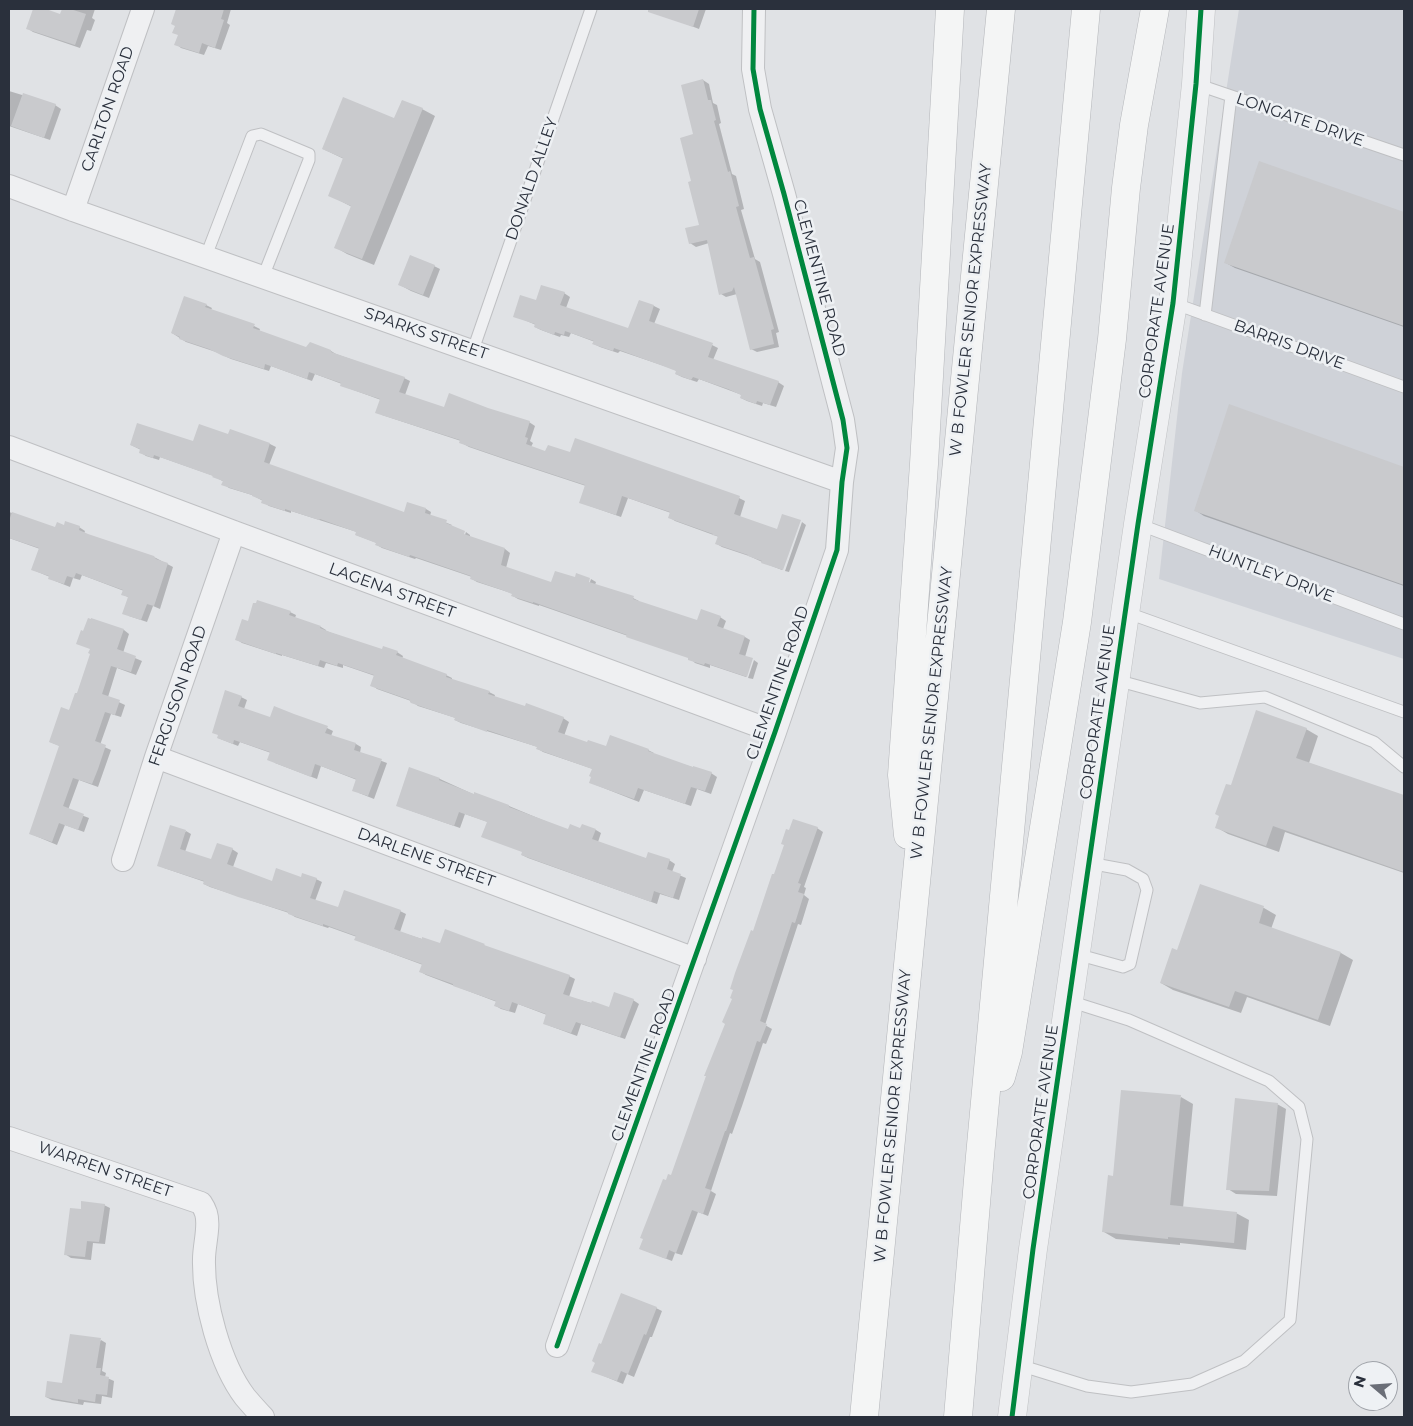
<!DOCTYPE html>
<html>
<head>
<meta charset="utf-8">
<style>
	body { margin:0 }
	#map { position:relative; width:1413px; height:1426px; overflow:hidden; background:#e0e2e5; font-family:Montserrat,sans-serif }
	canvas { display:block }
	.frame { position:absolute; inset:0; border:10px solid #2a303c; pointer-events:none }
	.north { position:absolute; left:1348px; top:1361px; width:50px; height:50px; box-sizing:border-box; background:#eef1f4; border:1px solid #a0a4aa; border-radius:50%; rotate:288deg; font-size:14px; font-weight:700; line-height:20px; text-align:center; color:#2a303c }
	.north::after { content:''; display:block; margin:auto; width:18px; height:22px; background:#6a6e77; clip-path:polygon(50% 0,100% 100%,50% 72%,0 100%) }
</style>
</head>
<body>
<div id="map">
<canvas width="1413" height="1426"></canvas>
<div class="frame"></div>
<div class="north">N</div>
</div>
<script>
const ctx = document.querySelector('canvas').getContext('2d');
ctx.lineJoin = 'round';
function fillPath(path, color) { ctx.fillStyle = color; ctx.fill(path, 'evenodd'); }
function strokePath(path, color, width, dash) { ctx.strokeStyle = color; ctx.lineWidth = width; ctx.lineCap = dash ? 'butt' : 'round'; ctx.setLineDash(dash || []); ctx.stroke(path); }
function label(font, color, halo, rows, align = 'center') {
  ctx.font = font + ' Montserrat,sans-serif'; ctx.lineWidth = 5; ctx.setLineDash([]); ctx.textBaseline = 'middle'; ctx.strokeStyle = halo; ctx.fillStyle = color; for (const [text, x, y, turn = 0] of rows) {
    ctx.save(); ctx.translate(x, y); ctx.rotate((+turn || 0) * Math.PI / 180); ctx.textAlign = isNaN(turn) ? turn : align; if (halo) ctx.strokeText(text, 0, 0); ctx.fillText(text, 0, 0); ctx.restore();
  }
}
const built = new Path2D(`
	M1239 9H1404V659L1159 579 1182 373Z`);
const shadow = new Path2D(`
	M34 9H42L61 15 63 9H95L92 18 95 20 91 31 87 30 80 48 33 32 27 28Z
	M182 9H231L227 23 230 25 221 50 208 46 204 55 181 48 176 44 179 35V16Z
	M664 9H706L699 29 673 19Z
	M703 80 709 84 713 103 717 105 721 123 719 124 732 174 736 176 744 209 741 210 755 259 760 262 779 332 776 333 779 347 757 352 751 349 737 294 726 297 721 294 709 243 696 247 690 243 701 225 693 182 694 135Z
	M9 91 55 105 61 109 50 140 9 126Z
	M402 101 422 109 435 116 374 265 347 254 335 247 352 207 329 195 344 159 323 149 395 119Z
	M1260 163 1404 213V327L1235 268 1226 263Z
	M434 266 440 269 429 298 411 291 400 285Z
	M564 293 570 297 566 308 629 330 639 301 654 306 660 309 654 324 712 345 718 348 713 360 778 382 784 386 776 407 763 403 762 406 747 401 741 398 742 395 699 379 697 382 682 377 676 374 677 371 670 368 620 351 618 353 600 347 594 344 595 342 571 333 569 337 561 335 560 337 541 330 535 327 536 325 515 316 536 302Z
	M206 305 212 308 211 310 254 326 260 329 259 332 307 348 331 351 336 354 404 378 410 381 405 395 445 409H487L529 422 535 426 530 441 533 443 531 447 546 453 739 498 745 501 740 517 778 530 800 521 782 570 769 565 749 556 722 547 717 544 719 537 675 521 669 517 671 513 628 498 621 517 587 505 586 486 507 460 469 447 460 442 461 441 382 415 377 412 381 400 348 388 342 384 315 374 312 381 271 366 269 371 231 359 216 352 186 342 172 333Z
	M1230 406 1404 468V586L1204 516 1195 510Z
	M231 430 270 444 276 447 269 465 405 513 408 503 426 509 431 512 430 516 452 525 451 526 463 540 466 532 470 535V537L505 549 510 553 506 568 552 584 588 588 591 579 596 582 595 585 633 598 639 601 638 603 698 622 720 617 726 621 723 629 745 637 750 640 745 657 752 659 746 677 710 665V668L695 663 690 658 628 636 539 605V606L518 599 513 596 514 594 477 582 472 579V577L416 558 415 559 382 548 377 545V543L356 535 357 532 291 511V513L269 506 263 502V501L252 495 229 488 223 484 224 482 214 476 160 457 159 460 146 456 140 452 141 450 131 445 194 442 229 435Z
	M9 512 56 528 79 527 85 531 84 534 154 557 173 567 160 609 153 606 147 622 129 616V598L123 594 124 591 82 575 80 580 73 578 70 587 55 581 49 578 50 577 33 570 40 549 9 538Z
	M802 522 806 525 789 572 785 571Z
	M290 612 296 615 295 618 321 627 326 630V631L383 651 397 652 403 656 402 659 446 675 452 678V680L489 692 495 695 494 698 563 718 569 722 564 736 606 748 648 750 654 753V755L711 773 717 777 711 794 697 789 691 806 644 790 639 802 596 785 593 769 543 752 538 749V747L461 723 455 720 456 718 418 706 411 701 377 689 372 685 375 676 343 665V668L326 663 324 668 282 655V656L242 643 236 639 248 623Z
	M92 619 124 630 129 634 123 653 142 661 136 675 117 668 108 697 125 705 121 717 111 714 100 745 111 750 98 787 79 780 68 810 89 818 84 832 65 825 57 845 31 834 60 746 50 742 69 711 77 695 90 657 91 649 84 632Z
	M754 660 758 663 753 679 748 678Z
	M241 697 247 700 244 709 271 719 327 728 333 731 331 736 356 744 361 747 360 753 387 763 374 799 359 793 357 780 321 766 317 779 275 763 271 753 240 742 238 746 218 738Z
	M1306 729 1318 736 1309 763 1404 796V873L1285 832 1279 852 1228 834 1216 827 1232 787Z
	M410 769 440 779 475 795 509 806 569 831 596 830 601 833 598 842 647 859 669 860 675 864 672 872 686 878 679 900 660 894 657 904 528 858 522 855 523 852 488 822 465 814 460 828 403 808Z
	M817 828 823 832 804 887 806 888 804 895 809 899 801 925 798 924 765 1025 772 1029 766 1044 763 1043 742 1106 732 1134 730 1133 711 1191 716 1194 708 1216 698 1212 682 1255 675 1253 672 1261 646 1251 667 1182 672 1177 726 1024 754 932Z
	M186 831 191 834 185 852 212 861 232 849 238 853 233 867 273 882 301 878 316 879 322 882 315 901 339 909 400 911 406 914 400 932 441 945 446 930 490 948 569 976 575 979 569 997 610 1008 633 1000 639 1004 625 1039 581 1024 577 1036 550 1026 544 1023 547 1015 518 1004 515 1013 501 1009 496 1006 497 1002 426 975 421 972 423 965 361 942 357 937 329 927 328 928 295 917 289 913 210 887 204 884 205 882 164 868 158 865Z
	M1201 886 1264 908 1276 915 1271 929 1341 953 1353 960 1330 1026 1247 997 1241 1013 1173 990 1161 983 1177 952Z
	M1181 1097 1193 1104 1183 1208 1236 1213 1249 1220 1246 1250 1180 1243V1245L1116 1239 1104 1232 1114 1177Z
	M1277 1104 1286 1109 1277 1196 1236 1194 1228 1189Z
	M104 1205 110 1208 105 1244 93 1243 91 1260 71 1258 65 1254 82 1211Z
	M656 1308 662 1311 652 1337H650L634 1377 627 1374 623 1384 599 1374 602 1345Z
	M101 1340 106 1343 102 1371 106 1373 105 1377 114 1381 112 1398 102 1396 101 1404 84 1402 83 1405 52 1400 46 1397 63 1385Z`);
const building = new Path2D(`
	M33 9H46L60 14 62 9H70L86 14 75 45 26 29Z
	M176 9H224L221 19 224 20 215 48 202 43 199 53 174 45 178 35 172 33 175 26 171 24Z
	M648 9H699L693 27 648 12Z
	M703 79 708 100H711L716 120 714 121 728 172 730 171 739 206 736 207 750 258 754 257 774 329 771 330 774 344 750 350 734 287 732 291 719 295 707 240 689 244 685 228 699 225 688 182 691 181 680 138 693 134 681 85Z
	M23 93 56 104 44 138 11 126Z
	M343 97 394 118 402 100 423 108 362 259 334 248 351 206 328 196 343 158 322 149Z
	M1259 161 1404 212V326L1224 263Z
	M410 255 435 265 423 295 398 285Z
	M541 285 565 292 560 305 628 328 639 300 654 305 649 321 713 343 708 357 779 381 770 405 757 401 756 404 740 398 741 395 728 389 693 377 691 380 675 374 676 371 663 366 614 348 613 351 592 344 594 341 565 331 564 335 555 332 554 335 534 327 535 324 513 317 520 295 536 300Z
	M184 296 207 304 205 307 255 324 253 328 306 347 310 342 331 350V352L405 377 399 392 444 407 449 393 488 408 530 421 525 437 528 438 526 444 545 451 548 445 570 452 575 438 740 496 734 514 777 529 782 514 801 520 783 570 761 563 762 561 748 556V555L715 544 718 536 712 535 713 534 668 518 670 512 622 496 616 515 579 503 585 485 500 457 462 444 459 443 460 440 375 413 380 399 340 386 341 383 309 372 307 379 265 364 264 369 223 356 209 349 179 339 180 337 171 333Z
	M1229 404 1404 467V585L1194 511Z
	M137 423 193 441 199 424 228 434 230 429 270 443 264 462 404 512 407 502 426 508 425 513 447 520 446 523 465 531 464 534 505 548 501 565 551 582 555 571 575 577 576 573 590 578 589 582 634 596 633 599 697 620 701 609 721 616 717 626 745 636 739 654 753 658 747 677 705 663 704 665 688 660V658L626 637 627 635 533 602V603L511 596 512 594 502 590 470 579 471 576 410 555 409 557 375 545 376 543 355 535 356 532 320 519 319 520 285 509V511L261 503 262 500 252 496V495L221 485 223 481 212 477 213 476 154 455 153 458 139 453 140 449 130 445Z
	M12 512 55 527 57 522 64 525 65 521 80 526 79 530 88 534 154 556 156 559 168 563 154 606 147 604 141 620 122 614 128 597 121 595 123 590 76 573 74 578 67 576 64 584 48 579 49 576 31 570 39 548 9 538V521Z
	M257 600 291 611 289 615 321 626 320 628 330 632 382 649 383 646 398 651 396 655 447 674 446 677 490 691 488 694 525 706 526 703 564 717 558 732 587 742 588 740 606 746 610 735 649 749 648 751 693 767V766L712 772 705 791 691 787 685 804 638 788 634 799 589 783 591 777 589 776 592 769 536 749 537 747 487 730V732L454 720 455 718 411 703 410 702V700L370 686 374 675 338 663 337 666 320 660 318 666 276 653V654L235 640 242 619 248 621 253 603H256Z
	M88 618 91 619V618L124 629 117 649 136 656 131 672 111 666 102 694 120 700 115 715 105 712 95 741 106 745 98 769 92 784 73 778 63 806 84 814 78 830 59 823 52 842 29 834 59 746 49 742 61 707 69 710 75 693H77L90 654 88 653 90 649 76 644 81 630 83 631Z
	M225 690 242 696 238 706 270 717 274 706 294 714 328 726 325 733 356 743 354 750 382 759 368 796 352 791 356 779 315 764 311 777 267 760 270 752 234 740 233 744 217 738 218 735 212 733Z
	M1256 710 1307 728 1296 758 1404 795V872L1273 826 1266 846 1215 828 1219 816 1215 814 1226 784 1231 785Z
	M409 767 440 778 439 780 474 794V792L509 805V807L568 829 570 824 580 828 582 824 596 829 592 839 646 858 648 852 670 859 667 869 681 874 673 898 654 891 651 902 521 855 522 852 481 837 487 822 459 812 454 826 396 806Z
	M793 819 818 827 798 883 801 884 798 892 804 894 795 923 792 922 760 1021 767 1024 760 1042 757 1041 736 1102 726 1131H725L705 1188 711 1190 703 1214 692 1210 676 1253 669 1250 666 1259 639 1249 643 1239 640 1238 663 1179 666 1180 668 1174 671 1175 706 1076H704L725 1024 722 1022 732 999 730 998 733 990 730 989 735 973 751 930 753 931 772 874H774L784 845 781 844 786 829 789 830Z
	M170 825 186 830 180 849 211 859 217 843 233 848 227 864 272 881 276 868 301 877 302 873 317 878 310 898 338 907 344 890 401 910 394 929 422 939V937L440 943 445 929 485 944 484 945 570 975 563 994 591 1003 592 1001 609 1007 614 992 634 999 620 1037 576 1022 571 1033 543 1024 546 1014 512 1002 509 1011 494 1006 496 1001 453 986V984L419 972 422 964 354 940 356 936 323 924V926L288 914V912L238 897 203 884 204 881 157 866Z
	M1200 884 1264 906 1259 923 1341 952 1318 1020 1235 991 1229 1007 1160 983 1172 948 1177 950Z
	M1121 1090 1181 1095 1170 1205 1237 1212 1234 1243 1168 1237V1239L1102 1232 1108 1175 1113 1176Z
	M1235 1098 1278 1103 1269 1191 1226 1190Z
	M81 1201 105 1204 99 1242 87 1241 85 1257 64 1255 70 1208 81 1209Z
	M621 1293 657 1307 646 1335 644 1334 628 1374 621 1371 617 1381 591 1372 595 1363 592 1361 599 1343 601 1344Z
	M70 1334 101 1338 96 1368H101L100 1375 109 1377 107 1395 96 1394 95 1402 78 1399V1403L45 1397 47 1381 62 1383Z`);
const service = new Path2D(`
	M1196 84 1404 155
	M206 256 252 136 261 134 309 154V160L263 277
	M1173 303 1404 387
	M1205 315 1231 96
	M473 350 591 9
	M1138 524 1404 624
	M1125 612 1404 712
	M1116 680 1200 703 1265 697 1374 742 1404 767
	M1076 954 1123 967 1130 964 1147 890 1143 879 1127 870 1089 863
	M1019 1365 1087 1386 1131 1392 1192 1384 1244 1361 1290 1320 1307 1139 1299 1107 1269 1081 1129 1020 1069 1001`);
const minor = new Path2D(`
	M9 186 73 210 842 482
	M73 210 143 9
	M9 447 234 532 775 732
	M156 757 695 959
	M123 860 156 757 234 532
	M9 1138 201 1203C203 1206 205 1210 206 1213 210 1226 204 1245 204 1259 203 1301 220 1364 245 1397 251 1404 257 1411 263 1417
	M557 1346 775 732 837 550 842 482 847 448 843 420 784 194 760 109 753 69 754 9`);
const tertiary = new Path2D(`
	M1012 1417 1033 1249 1138 524 1173 303 1196 84 1201 9`);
const motorway = new Path2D(`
	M908 835 902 775 924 464 950 9
	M1001 1077 1008 1052 1077 622 1112 339 1126 188 1134 125 1155 9
	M864 1417 1001 9
	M958 1417 980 1156 1086 9`);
const cycleway = new Path2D(`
	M557 1346 775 732 837 550 842 482 847 448 843 420 784 194 760 109 753 69 754 9
	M1012 1417 1033 1249 1138 524 1173 303 1196 84 1201 9`);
const streetNames = [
	["CARLTON ROAD",108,109,-71],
	["LONGATE DRIVE",1300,120,19],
	["DONALD ALLEY",532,179,-71],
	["CLEMENTINE ROAD",819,278,75],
	["W B FOWLER SENIOR EXPRESSWAY",971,310,-84],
	["CORPORATE AVENUE",1157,311,-82],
	["SPARKS STREET",426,334,19],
	["BARRIS DRIVE",1289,345,20],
	["HUNTLEY DRIVE",1271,574,21],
	["LAGENA STREET",392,591,20],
	["CLEMENTINE ROAD",778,683,-71],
	["FERGUSON ROAD",178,696,-71],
	["CORPORATE AVENUE",1098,712,-82],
	["W B FOWLER SENIOR EXPRESSWAY",932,713,-84],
	["DARLENE STREET",426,858,20],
	["CLEMENTINE ROAD",644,1065,-70],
	["CORPORATE AVENUE",1041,1112,-82],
	["W B FOWLER SENIOR EXPRESSWAY",893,1116,-85],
	["WARREN STREET",105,1170,19]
];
fillPath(built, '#cfd2d8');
fillPath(shadow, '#0003');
fillPath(building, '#c9cacd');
strokePath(service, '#bfc0c3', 13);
strokePath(minor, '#bfc0c3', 24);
strokePath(tertiary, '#bfc0c3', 29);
strokePath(motorway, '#b3b5b9', 29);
strokePath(service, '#eff0f2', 11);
strokePath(minor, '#eff0f2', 22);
strokePath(tertiary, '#eff0f2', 28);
strokePath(motorway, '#f4f5f5', 28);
strokePath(cycleway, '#00873e', 5);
label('16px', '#2a303c', '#eef1f4', streetNames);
</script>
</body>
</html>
